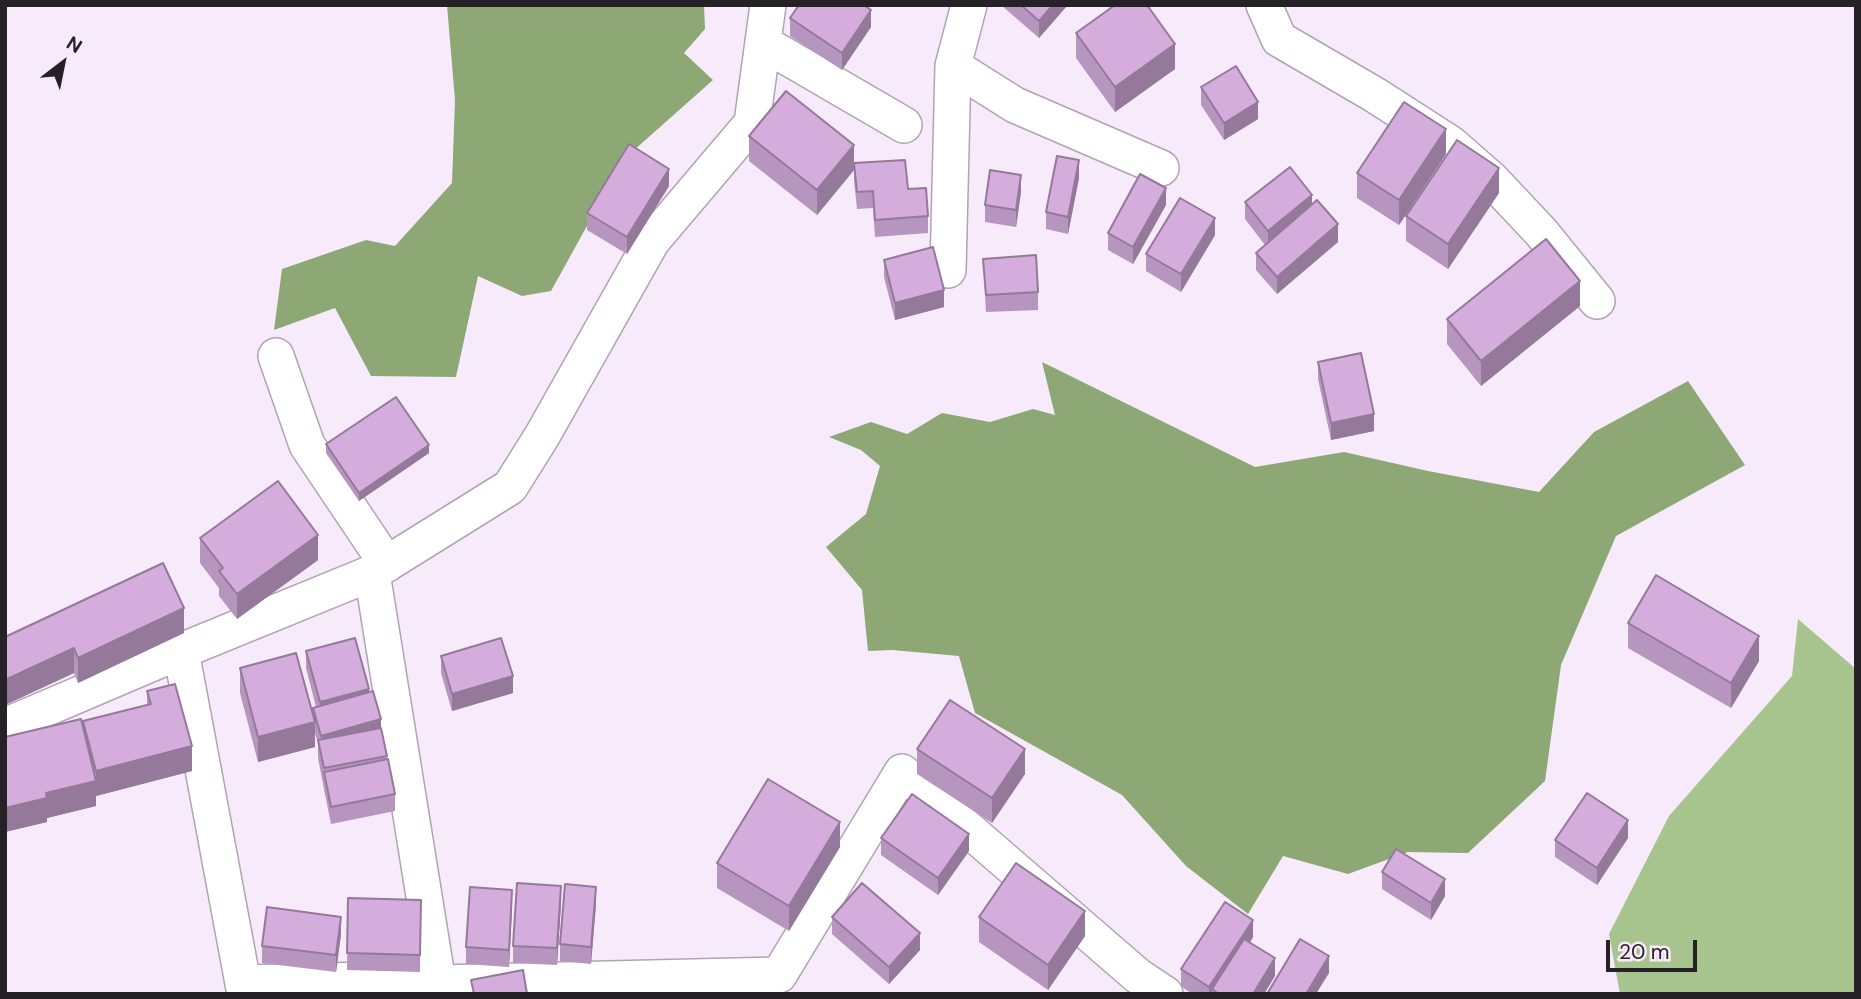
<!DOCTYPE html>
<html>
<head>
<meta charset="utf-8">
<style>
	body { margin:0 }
	#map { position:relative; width:1861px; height:999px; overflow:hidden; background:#f7eafa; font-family:"DM Sans",sans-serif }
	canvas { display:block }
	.frame { position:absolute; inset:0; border:7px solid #262127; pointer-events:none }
	.north { position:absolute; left:28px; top:28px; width:70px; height:70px; -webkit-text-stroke:5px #f7eafa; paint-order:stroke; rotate:32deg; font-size:19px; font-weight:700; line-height:28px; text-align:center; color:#262127 }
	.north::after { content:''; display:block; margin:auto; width:24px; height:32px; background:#262127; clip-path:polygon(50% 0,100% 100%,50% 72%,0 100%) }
	.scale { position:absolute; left:1606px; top:940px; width:91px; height:32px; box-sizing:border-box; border:4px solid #262127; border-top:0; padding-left:9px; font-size:21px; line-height:24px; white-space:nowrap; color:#262127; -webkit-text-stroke:5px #f7eafa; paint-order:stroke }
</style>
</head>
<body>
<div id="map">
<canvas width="1861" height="999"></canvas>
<div class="frame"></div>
<div class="north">N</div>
<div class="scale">20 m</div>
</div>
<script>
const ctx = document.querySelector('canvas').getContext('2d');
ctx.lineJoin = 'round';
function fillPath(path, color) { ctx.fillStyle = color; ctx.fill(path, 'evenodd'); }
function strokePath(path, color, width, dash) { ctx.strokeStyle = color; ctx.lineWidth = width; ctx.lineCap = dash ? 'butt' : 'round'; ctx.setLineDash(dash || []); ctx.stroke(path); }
const forest = new Path2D(`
	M1798 619 1856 669V994H1620L1609 934 1669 816 1792 676Z`);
const water = new Path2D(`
	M447 5H704L705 29 684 53 713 80 624 159 551 291 522 296 478 276 456 377 371 376 335 308 274 330 282 269 366 240 395 246 452 183 455 100Z
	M1042 362 1255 467 1344 452 1428 471 1539 492 1594 432 1688 381 1745 465 1616 536 1561 665 1545 781 1468 853 1408 852 1348 874 1283 856 1248 914 1186 866 1122 795 975 713 959 656 892 650 868 651 862 590 826 547 866 514 880 466 861 450 829 437 871 422 907 434 942 413 990 422 1033 409 1055 415Z`);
const street = new Path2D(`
	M1264 5 1279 39 1375 95 1451 144 1492 180 1541 232 1597 301
	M763 43 904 125
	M953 66 1015 105 1161 168
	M948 270 953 66 969 5
	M276 356 307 445 387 564
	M372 573 438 983
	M181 651 245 994
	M5 726 181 651 372 573 510 487 542 436 652 241 752 123 768 5
	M245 983 404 979 438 983 779 975 902 772 1138 976 1165 994`);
const wall = new Path2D(`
	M1001 5H1066V7L1039 38Z
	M790 18 871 27 842 70 790 36Z
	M1076 33 1175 69 1115 112 1076 58Z
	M1201 87 1258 119 1224 140 1201 105Z
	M749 136 854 170 817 215 749 161Z
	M1446 154 1399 225 1357 198V173Z
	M854 163 908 189 928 216V233L875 237 873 208 857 209 854 180Z
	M1079 178 1068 234 1046 229V212Z
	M669 186 627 254 587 230V213Z
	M1021 192 1016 227 985 222V205Z
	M1499 193 1448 269 1406 241V216Z
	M1245 202 1312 204 1338 242 1277 294 1256 270V253L1265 245 1245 219Z
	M1166 205 1133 264 1108 250V233Z
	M1215 235 1181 292 1146 271V254Z
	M983 259 1038 292V310L986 312Z
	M884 260 944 307 895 320 884 277Z
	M1580 306 1481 386 1447 344V319Z
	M1318 362 1374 431 1331 440 1318 379Z
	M326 444 429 453 359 501 326 453Z
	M200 538 318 560 237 619 219 596V588L200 563Z
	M1628 623 1759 661 1731 708 1628 648Z
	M184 633 78 683 74 673 5 705V637Z
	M306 651 369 692 381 728 395 794V811L331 824 324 789 318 758V743L315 733V747L258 762 240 693V668L313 714V708L316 707 306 668Z
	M441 656 513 693 452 711 441 673Z
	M147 691 192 771 96 796V806L47 818V822L5 832 83 730V721L147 705Z
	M917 749 1025 774 992 823 917 774Z
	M881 838 969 851 938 895 881 855Z
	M1628 838 1597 885 1555 857V840Z
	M840 847 789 931 717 888V863Z
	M1382 872 1445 896 1431 920 1382 889Z
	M348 898 421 900 420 972 347 970Z
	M561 903 557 965 513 963V946Z
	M596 904 591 964 560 961V944Z
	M512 907 509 967 466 964V947Z
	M832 917 920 950 889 984 832 934Z
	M979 917 1085 936 1048 990 979 942Z
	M341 934 336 972 262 963V946Z
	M1253 937 1250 943 1275 976 1264 994H1192L1181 986V969Z`);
const shadedWall = new Path2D(`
	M1053 5H1066V7L1039 38V21Z
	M871 10V27L842 70V53Z
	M1175 44V69L1115 112V87Z
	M1258 102V119L1224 140V123Z
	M1446 129V154L1399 225V200Z
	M854 145V170L817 215V190Z
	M1079 160V178L1068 234V217Z
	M1499 168V193L1448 269V244Z
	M669 169V186L627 254V237Z
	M1021 175V192L1016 227V210Z
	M1166 188V205L1133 264V247Z
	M1312 195V213L1268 248V231Z
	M1215 218V235L1181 292V274Z
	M1338 224V242L1277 294V277Z
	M1580 281V306L1481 386V361Z
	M944 290V307L895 320V303Z
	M1374 414V431L1331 440V423Z
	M429 445V453L359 501V493Z
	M318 535V560L237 619V594Z
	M184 608V633L78 683V658Z
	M1759 636V661L1731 708V683Z
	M74 648V673L5 705V680Z
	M513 676V693L452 711V694Z
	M369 689V706L320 719V702Z
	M381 719V736L321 753V736Z
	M315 722V747L258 762V737Z
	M192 746V771L96 796V806L47 818V822L5 832V808L46 793 96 781V771Z
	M1025 749V774L992 823V798Z
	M1628 820V838L1597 885V868Z
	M840 822V847L789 931V906Z
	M969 834V851L938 895V878Z
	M1445 879V896L1431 920V903Z
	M561 886V903L557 965V948Z
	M596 887V904L591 964V947Z
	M512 890V907L509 967V950Z
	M1085 911V936L1048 990V965Z
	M341 917V934L336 972V955Z
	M1253 920V937L1217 992 1212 989V994H1209V987Z
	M920 933V950L889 984V967Z
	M1329 956V973L1316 994H1306Z
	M1275 958V976L1264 994H1253Z`);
const building = new Path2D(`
	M799 5H864L871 10 842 53 790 18Z
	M1021 5H1053L1039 21Z
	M1115 5H1147L1175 44 1115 87 1076 33Z
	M1236 66 1258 102 1224 123 1201 87Z
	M786 91 854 145 817 190 749 136Z
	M1404 102 1446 129 1399 200 1357 173Z
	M1457 140 1499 168 1448 244 1406 216Z
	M629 144 669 169 627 237 587 213Z
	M1057 156 1079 160 1068 217 1046 212Z
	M905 160 908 189 926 188 928 216 875 220 873 191 857 192 854 163Z
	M1290 167 1312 195 1268 231 1245 202Z
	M990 170 1021 175 1016 210 985 205Z
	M1140 174 1166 188 1133 247 1108 233Z
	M1180 198 1215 218 1181 274 1146 254Z
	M1317 200 1338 224 1277 277 1256 253Z
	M1546 239 1580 281 1481 361 1447 319Z
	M933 247 944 290 895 303 884 260Z
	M1036 255 1038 292 986 295 983 259Z
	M1361 353 1374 414 1331 423 1318 362Z
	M396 397 429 445 359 493 326 444Z
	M278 481 318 535 237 594 219 571 223 568 200 538Z
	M163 563 184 608 78 658 74 648 5 680V637Z
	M1656 575 1759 636 1731 683 1628 623Z
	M355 638 369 689 320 702 306 651Z
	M501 638 513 676 452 694 441 656Z
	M296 653 315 722 258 737 240 668Z
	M175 684 192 746 96 771 83 721 151 704 147 691Z
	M373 691 381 719 321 736 313 708Z
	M950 700 1025 749 992 798 917 749Z
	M81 719 96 781 46 793 47 798 5 808V737Z
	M381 728 387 756 324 768 318 740Z
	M388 759 395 794 331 807 324 772Z
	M768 779 840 822 789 906 717 863Z
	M1587 793 1628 820 1597 868 1555 840Z
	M912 794 969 834 938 878 881 838Z
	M1396 849 1445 879 1431 903 1382 872Z
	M1016 863 1085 911 1048 965 979 917Z
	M517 883 561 886 557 948 513 946Z
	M862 883 920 933 889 967 832 917Z
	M565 884 596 887 591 947 560 944Z
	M470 887 512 890 509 950 466 947Z
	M348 898 421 900 420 955 347 953Z
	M1225 902 1253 920 1209 987 1181 969Z
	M267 907 341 917 336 955 262 946Z
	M1244 939 1275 958 1253 994H1219L1212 989Z
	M1300 939 1329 956 1306 994H1267Z
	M523 970 527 994H474L471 980Z`);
fillPath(forest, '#a8c48e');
fillPath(water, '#8da874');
strokePath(street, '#b0a4b2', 38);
strokePath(street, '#fff', 35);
fillPath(wall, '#b695be');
fillPath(shadedWall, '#94799b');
fillPath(building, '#d4addd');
strokePath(building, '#94799b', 2);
</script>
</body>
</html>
